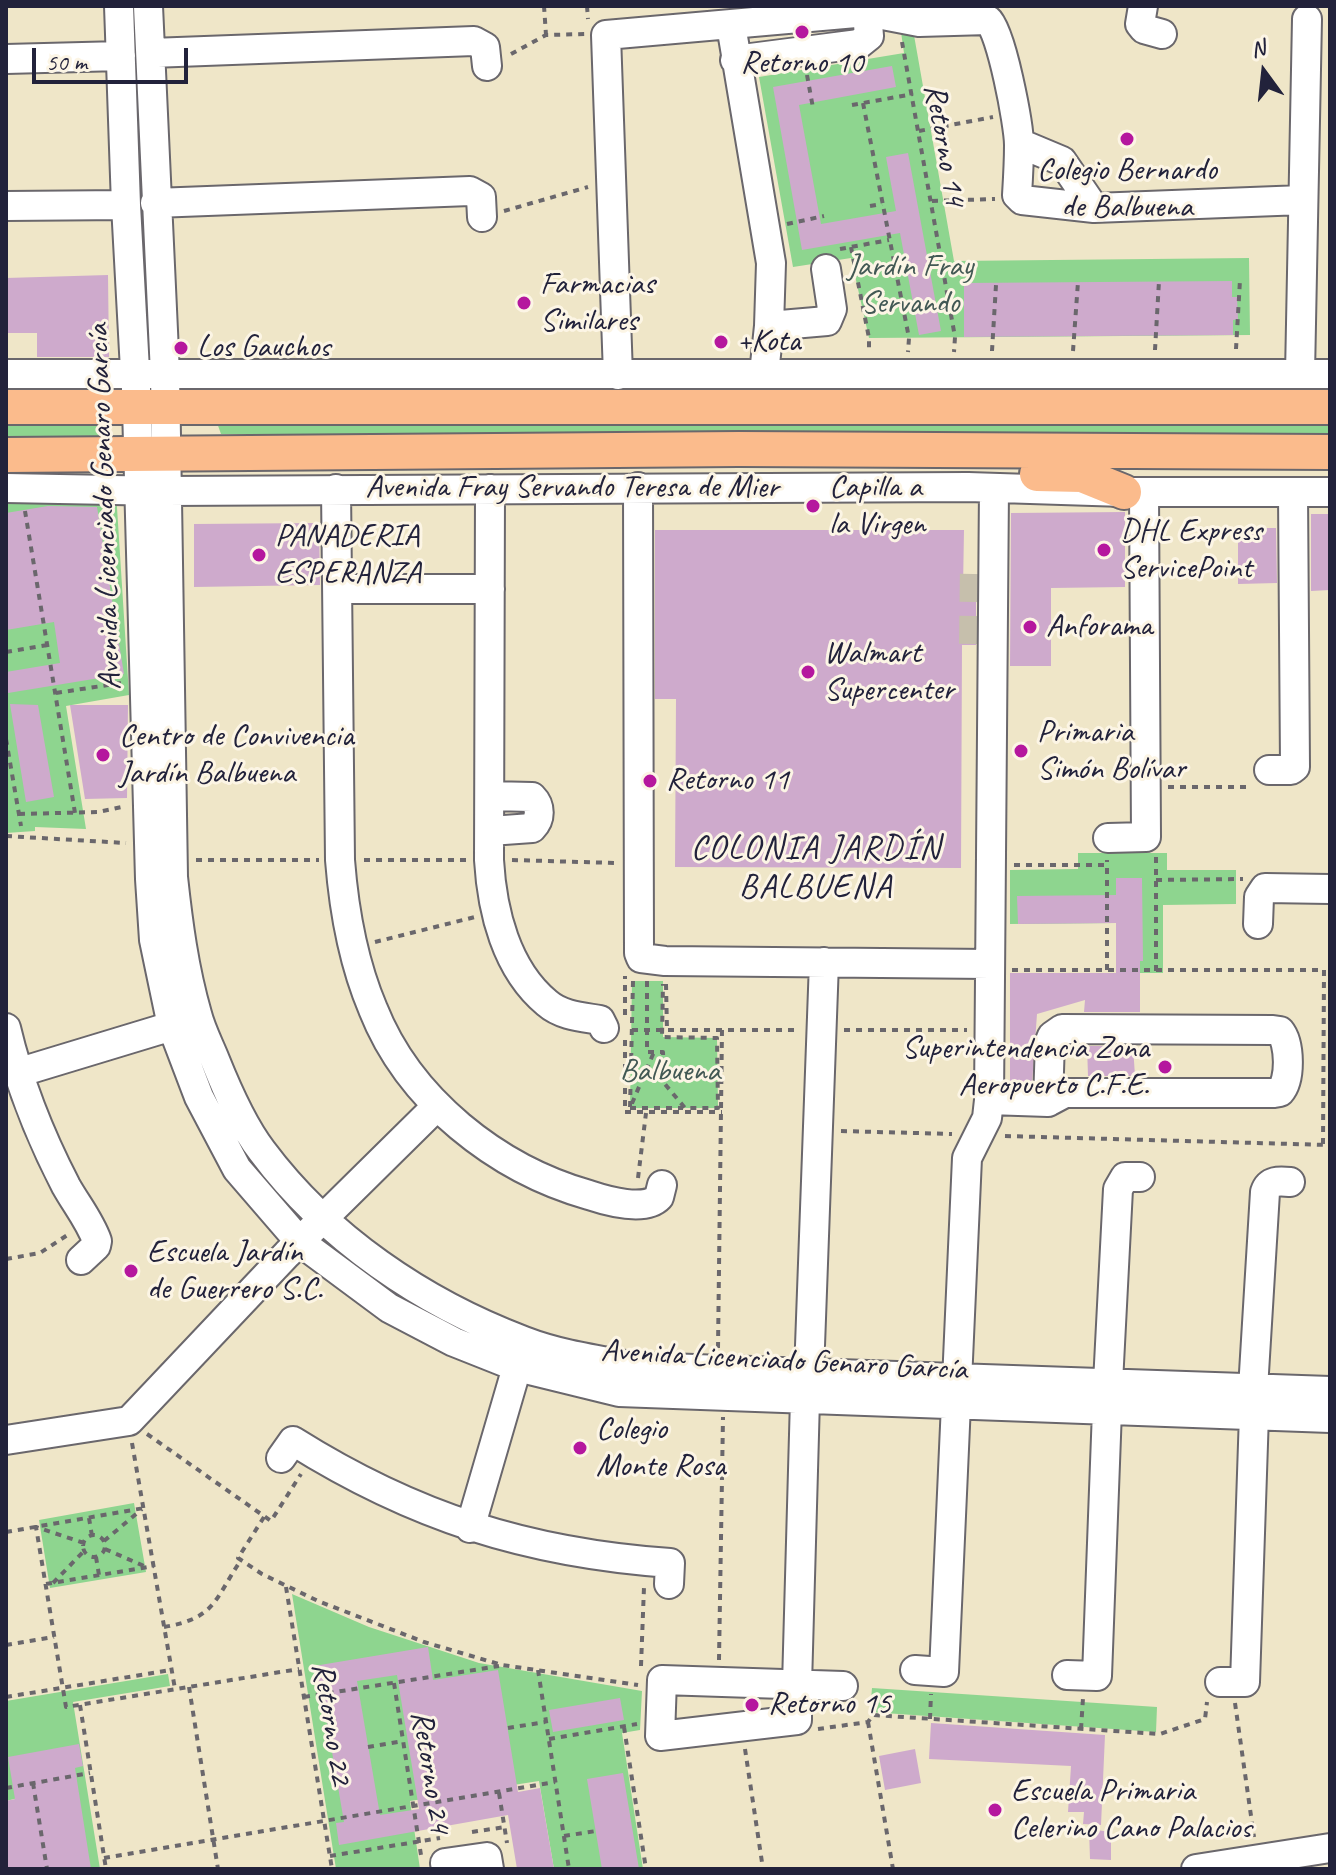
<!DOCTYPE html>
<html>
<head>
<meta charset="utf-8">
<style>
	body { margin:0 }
	#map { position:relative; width:1336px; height:1875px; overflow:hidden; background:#efe6c8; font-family:Caveat,sans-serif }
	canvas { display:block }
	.frame { position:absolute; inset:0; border:8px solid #22223b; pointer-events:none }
	.north { position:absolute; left:1224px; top:32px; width:80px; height:80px; -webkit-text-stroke:6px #fcf5e5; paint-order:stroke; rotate:345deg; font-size:22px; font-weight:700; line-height:32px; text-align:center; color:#22223b }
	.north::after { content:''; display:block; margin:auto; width:28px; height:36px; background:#22223b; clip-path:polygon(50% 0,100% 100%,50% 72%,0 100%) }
	.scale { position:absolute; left:32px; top:48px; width:156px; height:36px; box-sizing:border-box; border:4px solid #22223b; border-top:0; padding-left:10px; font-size:24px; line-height:28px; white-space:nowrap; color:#22223b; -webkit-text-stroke:6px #fcf5e5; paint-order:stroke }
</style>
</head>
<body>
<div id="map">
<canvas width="1336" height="1875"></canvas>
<div class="frame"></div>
<div class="north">N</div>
<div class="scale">50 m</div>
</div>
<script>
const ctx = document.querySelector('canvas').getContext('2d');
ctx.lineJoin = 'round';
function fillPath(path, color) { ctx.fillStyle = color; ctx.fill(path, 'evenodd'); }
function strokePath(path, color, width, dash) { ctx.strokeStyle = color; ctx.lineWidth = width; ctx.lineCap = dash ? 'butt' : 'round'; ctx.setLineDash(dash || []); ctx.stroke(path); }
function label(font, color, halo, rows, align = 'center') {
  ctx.font = font + ' Caveat,sans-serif'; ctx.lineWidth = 6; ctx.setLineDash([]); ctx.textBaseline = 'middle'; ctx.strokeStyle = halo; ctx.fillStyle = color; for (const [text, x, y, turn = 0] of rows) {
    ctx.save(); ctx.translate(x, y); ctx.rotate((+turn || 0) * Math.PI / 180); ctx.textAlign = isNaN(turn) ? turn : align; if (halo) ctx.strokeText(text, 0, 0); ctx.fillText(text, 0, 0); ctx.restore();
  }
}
const green = new Path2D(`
	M912 24 954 261 1249 258 1250 335 869 338 851 258 793 267 759 77 904 53 900 25Z
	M1330 419V437L221 434 216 420Z
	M6 423H99L103 433 97 438H6Z
	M116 492 129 695 66 706 86 829 35 827V831L6 833V497Z
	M1078 853H1167V870H1236V904L1163 905V973H1116V923L1010 924V870L1078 869Z
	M632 981H663V1037L717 1038 718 1108H630Z
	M134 1503 146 1572 50 1588 39 1520Z
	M292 1594 369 1627 479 1663 642 1691 640 1730 622 1733 643 1869H554L539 1781 410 1801 420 1869H336Z
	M168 1674 170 1686 73 1702 100 1869H32L18 1798 6 1801V1701Z
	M872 1688 1157 1707 1156 1732 870 1712Z`);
const building = new Path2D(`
	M892 66 896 87 799 105 821 224 896 211 886 157 908 153 941 331 919 335 900 233 802 250 773 87Z
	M108 275 109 357H37V333H6V278Z
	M1232 281V297H1237L1238 319 1233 320V335L964 337V283Z
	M48 506 97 507 124 674 8 693 6 672 60 663 54 622 6 630V513Z
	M1125 512V587L1051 588V666H1010L1011 513Z
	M1311 514H1330V590L1311 591Z
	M319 523 320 585 194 587V524Z
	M1238 528H1276L1277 583 1238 584Z
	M655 530H964L963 588H976V645H962L961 868 675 867 676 699H655Z
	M10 704 38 705 54 797 26 802Z
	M70 705H128L127 798 85 799Z
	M1116 878H1142L1143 961H1140V1012H1084L1085 1000 1037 1014 1032 1084H1010V973H1116V923L1018 924 1017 896 1116 895Z
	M1087 1046H1133L1135 1076H1088Z
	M428 1647 433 1680 498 1670 518 1792 540 1788 554 1869H517L508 1815 339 1845 336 1823 344 1822 321 1687 317 1688 314 1666ZM397 1675 419 1809 380 1815 357 1681Z
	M620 1698 624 1720 553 1732 549 1710Z
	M931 1723 1105 1735 1101 1825 1083 1824 1084 1812H1068L1071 1766 929 1759Z
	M79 1744 83 1766 75 1768 91 1869H6V1801L15 1799 8 1757Z
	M915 1749 921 1783 885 1790 879 1756Z
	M623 1773 639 1869H602L587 1779Z
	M1089 1829 1111 1832V1860L1090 1859Z`);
const minorTunnel = new Path2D(`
	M973 644 974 563`);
const path = new Path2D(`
	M544 6 546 35
	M587 6 588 19
	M902 42 955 337 954 352
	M511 54 546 35 585 34
	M807 75 813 108
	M863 103 909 338 908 352
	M852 105 913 94
	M919 131 993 117
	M932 201 995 199
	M870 206 882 204
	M504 211 588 187
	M787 224 824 216
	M851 247 869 338V352
	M840 249 889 240
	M1236 349 1240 280
	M1155 350 1159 281
	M992 351 996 285
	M1073 351 1078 282
	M25 511 75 813
	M6 652 48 645
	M56 693 121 683
	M6 739 21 826
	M1168 787H1252
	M19 814 98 812 126 806
	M6 836 126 843
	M1156 857V971
	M196 860H319
	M364 860H467
	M512 860 615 863
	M1014 865H1107
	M1156 880 1243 879
	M375 942 475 917
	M1012 970H1324L1323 1145
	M1107 970V860
	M633 981 630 1108 654 1052
	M647 981V1052H663L664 1083 685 1108H718L717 1038 662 1037 663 984
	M666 984 667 1030
	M625 1015V976
	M632 1030H799
	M844 1030H967
	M625 1040V1112H722
	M664 1071 717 1073
	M630 1108H683
	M841 1131 952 1134
	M1005 1136 1330 1145
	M638 1178 646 1113
	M6 1259 40 1253 69 1234
	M718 1348 722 1030
	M147 1434 271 1521 301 1474
	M132 1443 175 1689
	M264 1517 238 1558 262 1574 318 1601 424 1642 502 1665 638 1685
	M89 1518 92 1536
	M6 1532 144 1508
	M83 1546a11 11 0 1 1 22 0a11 11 0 1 1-22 0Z
	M104 1541 142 1509
	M84 1543 36 1527 66 1707 299 1669
	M105 1549 144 1566
	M96 1557 99 1575
	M53 1583 84 1551
	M46 1584 154 1566
	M286 1587 332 1869
	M164 1627C216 1618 214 1600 241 1560
	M6 1645 54 1637
	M719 1660 723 1417
	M641 1666 644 1587
	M538 1670 569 1869
	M394 1683 421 1855
	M189 1687 218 1869
	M6 1697 171 1670
	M304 1697 499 1666
	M1235 1703 1254 1837
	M80 1705 106 1869
	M930 1719 931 1694
	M868 1722 893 1869
	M624 1727 646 1869
	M508 1728 545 1722
	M818 1729 868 1722 873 1715 1160 1734 1205 1719 1207 1702
	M1081 1729 1083 1698
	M549 1739 637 1724
	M368 1747 403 1741
	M745 1749 763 1869
	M33 1783 47 1869
	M6 1788 90 1773
	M499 1793 507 1843
	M472 1832 505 1827
	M564 1836 596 1831
	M330 1856 440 1838
	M104 1858 555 1782`);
const minor = new Path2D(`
	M119 6 126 205 137 407 150 879 154 940 172 1026 199 1097 237 1169 300 1242 389 1308 454 1342 517 1367 619 1392 1330 1418
	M148 6 165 374 173 877C178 923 184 969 197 1014 201 1030 209 1045 215 1060 227 1090 242 1125 262 1151 327 1238 423 1303 524 1341 560 1355 599 1360 637 1367L1330 1391
	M1143 6 1140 24 1144 29 1162 34
	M731 25 771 263 769 326 764 374
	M151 53 474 41 485 47 487 66
	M6 59 121 56
	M735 60 859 44 869 36 867 12
	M1019 143 1062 161 1094 208
	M155 203 470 191 481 197 482 217
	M6 206 126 205
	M769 326 827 321 832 309 826 269
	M6 374H1330
	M1300 374 1307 19
	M618 375 606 35 867 12 919 22 988 20C1001 30 1019 125 1019 145 1019 162 1018 179 1017 195L1022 200 1094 208 1303 200
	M638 487 639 953 641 958 665 961 990 964
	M6 488 166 491 968 487 1124 492H1330
	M336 489 340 860C344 911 353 962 373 1009 409 1100 497 1169 589 1195 607 1201 645 1212 659 1197L662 1185
	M490 489 489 860C492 911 506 969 547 1003 562 1016 582 1017 600 1020L604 1028
	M338 589H490
	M1269 770H1291L1295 767 1293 493
	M490 796 532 797C541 806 541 819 532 828L490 831
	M1108 838 1146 837 1144 492
	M1258 924 1259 897 1265 888 1330 889
	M6 1028C19 1083 40 1136 66 1186 76 1204 90 1221 97 1241L96 1246 81 1260
	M17 1073 172 1026
	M989 1100 1048 1102 1065 1093H1274L1280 1092C1291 1080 1290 1043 1280 1031L1273 1030 1062 1029 1052 1036 1050 1041 1048 1102
	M809 1373 824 962
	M1108 1383 1118 1189 1125 1177H1140
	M1253 1389 1265 1192C1269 1180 1279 1181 1290 1182
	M805 1399 797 1685V1720L660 1736 662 1680 843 1686
	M6 1440 129 1421 287 1254 437 1106
	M281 1458 293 1441C414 1517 528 1553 670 1563L669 1584
	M470 1528 517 1367
	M915 1670 944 1672 967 1158 987 1118 989 1100 994 488
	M1067 1675 1097 1676 1107 1410
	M1220 1682H1245L1254 1414
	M446 1869 445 1863 487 1857 489 1869
	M1196 1869 1330 1848`);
const major = new Path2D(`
	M6 407H1330
	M6 455 739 449 1330 452
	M1037 474 1082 475 1124 492`);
const markers = [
	[802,32,8,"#b5179e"],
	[1127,139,8,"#b5179e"],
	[524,303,8,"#b5179e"],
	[721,342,8,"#b5179e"],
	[181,348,8,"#b5179e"],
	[813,506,8,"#b5179e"],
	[1104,550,8,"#b5179e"],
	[259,555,8,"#b5179e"],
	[1030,627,8,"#b5179e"],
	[808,672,8,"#b5179e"],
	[1021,751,8,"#b5179e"],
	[103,755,8,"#b5179e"],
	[650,781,8,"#b5179e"],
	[1165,1067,8,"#b5179e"],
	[131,1271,8,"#b5179e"],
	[580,1448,8,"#b5179e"],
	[752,1705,8,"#b5179e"],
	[995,1810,8,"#b5179e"]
];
const poiNames = [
	["Retorno 10",802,64,"center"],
	["Colegio Bernardo",1127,171,"center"],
	["de Balbuena",1127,208,"center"],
	["Farmacias",540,285],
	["Similares",540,322],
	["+Kota",737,342],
	["Los Gauchos",197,348],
	["Capilla a",829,488],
	["la Virgen",829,525],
	["DHL Express",1120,532],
	["ServicePoint",1120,569],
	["PANADERIA",275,537],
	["ESPERANZA",275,574],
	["Anforama",1046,627],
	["Walmart",824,654],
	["Supercenter",824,691],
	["Primaria",1037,733],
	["Simón Bolívar",1037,770],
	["Centro de Convivencia",119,737],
	["Jardín Balbuena",119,774],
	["Retorno 11",666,781],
	["Superintendencia Zona",1149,1049,"right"],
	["Aeropuerto C.F.E.",1149,1086,"right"],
	["Escuela Jardín",147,1253],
	["de Guerrero S.C.",147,1290],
	["Colegio",596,1430],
	["Monte Rosa",596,1467],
	["Retorno 15",768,1705],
	["Escuela Primaria",1011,1792],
	["Celerino Cano Palacios",1011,1829]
];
const streetNames = [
	["Retorno 14",944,145,80],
	["Avenida Fray Servando Teresa de Mier",572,488],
	["Avenida Licenciado Genaro García",105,507,-92],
	["Avenida Licenciado Genaro García",784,1361,3],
	["Retorno 22",331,1724,81],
	["Retorno 24",430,1772,81]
];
const parkNames = [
	["Jardín Fray",910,267],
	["Servando",910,304],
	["Balbuena",670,1072]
];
const neighbourhoodNames = [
	["COLONIA JARDÍN",816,849],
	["BALBUENA",816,888]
];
fillPath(green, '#8ed58f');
fillPath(building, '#ceaacc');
strokePath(minorTunnel, '#c6bfac', 28, [28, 14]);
strokePath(minor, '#6a676c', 32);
strokePath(major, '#6a676c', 38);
strokePath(path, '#6a676c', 4, [6, 6]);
strokePath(minor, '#fff', 28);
strokePath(major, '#fbbb8c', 34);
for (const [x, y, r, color] of markers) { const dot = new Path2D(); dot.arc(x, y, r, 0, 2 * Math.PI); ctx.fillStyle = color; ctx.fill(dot); strokePath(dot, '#fcf5e5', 3); }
label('32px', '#22223b', '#fcf5e5', poiNames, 'left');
label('32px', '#22223b', '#fcf5e5', streetNames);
label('32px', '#425854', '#fcf5e5', parkNames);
ctx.letterSpacing = '2px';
label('34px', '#22223b', '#fcf5e5', neighbourhoodNames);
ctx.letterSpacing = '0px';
</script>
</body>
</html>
